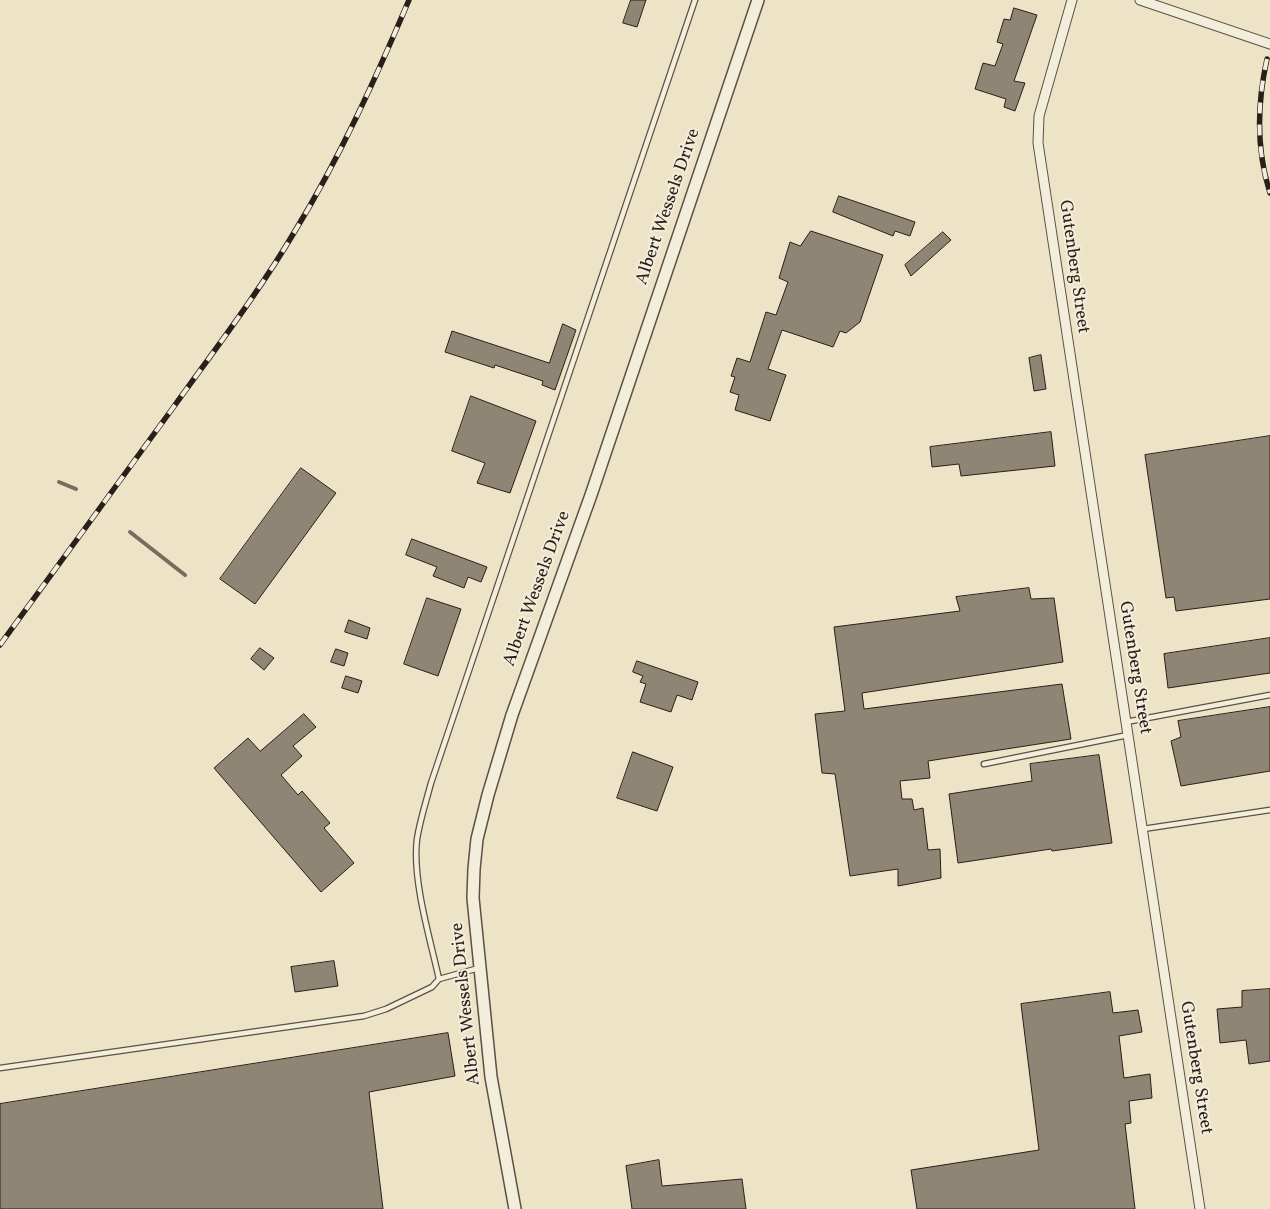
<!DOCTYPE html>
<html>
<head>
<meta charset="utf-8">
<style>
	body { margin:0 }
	canvas { display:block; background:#ede4c8 }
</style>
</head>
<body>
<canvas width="1270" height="1209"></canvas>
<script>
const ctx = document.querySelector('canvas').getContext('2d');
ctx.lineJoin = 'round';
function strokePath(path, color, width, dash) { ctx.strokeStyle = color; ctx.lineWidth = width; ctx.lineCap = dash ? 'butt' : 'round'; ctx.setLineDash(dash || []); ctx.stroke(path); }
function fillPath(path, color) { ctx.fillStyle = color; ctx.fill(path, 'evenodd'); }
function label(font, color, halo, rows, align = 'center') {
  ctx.font = font + ' Vollkorn,serif'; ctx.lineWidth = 4; ctx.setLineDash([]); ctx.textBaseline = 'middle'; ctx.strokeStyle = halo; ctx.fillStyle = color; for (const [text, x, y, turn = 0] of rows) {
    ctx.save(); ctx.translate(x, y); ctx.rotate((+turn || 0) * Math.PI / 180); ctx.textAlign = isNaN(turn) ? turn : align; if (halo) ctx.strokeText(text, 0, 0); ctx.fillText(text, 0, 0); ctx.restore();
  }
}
const stream = new Path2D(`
	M59 482 76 489
	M130 532 185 575`);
const building = new Path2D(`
	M631 0H646L637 27 623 23Z
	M1014 8 1037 15 1014 81 1025 83 1015 111 1004 107 1006 99 975 89 983 63 995 66 1003 44 997 42 1004 19 1010 20Z
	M839 196 915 222 910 236 895 231 893 236 833 212Z
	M811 231 883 255 860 322 846 333 840 331 833 347 782 330 768 369 786 375 770 421 735 410 739 395 730 392 735 377 731 376 737 358 750 362 766 312 776 315 788 282 779 278 790 242 800 246Z
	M943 232 951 240 911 276 905 265Z
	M563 324 576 330 555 390 542 385 543 381 495 365 494 368 445 352 452 331 549 363Z
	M1041 355 1046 389 1034 391 1029 358Z
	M471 396 536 421 510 493 477 483 485 463 452 451Z
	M1051 432 1055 466 961 476 959 464 932 467 930 447Z
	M1270 436V599L1176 611 1174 597 1166 598 1145 455Z
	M301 468 336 493 255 604 220 579Z
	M412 539 487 567 481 582 468 577 464 588 433 576 437 567 406 555Z
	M1029 588 1031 599 1054 598 1063 662 862 693 864 709 1062 684 1071 739 928 761 930 778 900 781 902 799H912L914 810 923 808 928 850 940 849 941 878 898 886V869L850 876 835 774 822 773 815 714 845 711 834 627 960 611 956 597Z
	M427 598 461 609 438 676 404 664Z
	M349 620 370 628 367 639 345 632Z
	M1270 638V673L1168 688 1164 654Z
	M260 648 274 658 264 670 251 659Z
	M336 649 348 653 344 666 331 662Z
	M637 661 698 682 692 700 677 695 671 712 640 702 646 684 640 682 643 676 633 672Z
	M346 676 362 681 358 693 342 688Z
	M1270 707V771L1181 786 1171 741 1181 737 1178 721Z
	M304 714 316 727 293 746 302 756 281 775 298 795 302 791 330 823 324 828 354 863 321 892 214 768 248 738 260 751Z
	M633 752 673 767 657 811 617 798Z
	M1099 755 1112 843 1052 851 1051 849 958 863 949 794 1032 781 1030 764Z
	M334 961 338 986 295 992 291 967Z
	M1270 989V1061L1249 1064 1246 1040 1220 1043 1217 1009 1242 1007V991Z
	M1110 992 1113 1013 1138 1010 1142 1032 1119 1036 1124 1078 1150 1074 1152 1098 1129 1101 1131 1123 1125 1124 1135 1209H917L911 1170 1039 1150 1021 1004Z
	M448 1033 455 1076 369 1092 383 1209H0V1104Z
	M659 1160 662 1186 742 1179 746 1209H632L626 1166Z`);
const service = new Path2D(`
	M1126 722 1270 695
	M984 764 1128 735
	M1143 829 1270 810
	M439 979C430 938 412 880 417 839 420 820 426 802 431 783L695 0
	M0 1068 364 1016 386 1009 432 987 439 979 479 968`);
const minor = new Path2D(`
	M1072 0 1039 116 1038 143C1091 498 1147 853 1200 1209
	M1140 0 1270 44`);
const tertiary = new Path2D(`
	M515 1209 491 1077 473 898 474 869 477 839 488 795 512 715 591 495 758 0`);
const rail = new Path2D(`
	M1267 59C1257 104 1256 149 1270 193
	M0 645C58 565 117 485 175 405 216 348 259 292 295 231 340 157 375 80 409 0`);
const streetNames = [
	["Albert Wessels Drive",669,207,-71],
	["Gutenberg Street",1073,267,82],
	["Albert Wessels Drive",538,589,-70],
	["Gutenberg Street",1134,668,81],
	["Albert Wessels Drive",467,1004,-96],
	["Gutenberg Street",1195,1068,81]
];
strokePath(stream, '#776d5e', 4);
fillPath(building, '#8f8574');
strokePath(building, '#2a1f19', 1);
strokePath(service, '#5b5045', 7);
strokePath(minor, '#5b5045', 11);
strokePath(tertiary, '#5b5045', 14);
strokePath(service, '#f3eddb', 4.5);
strokePath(minor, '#f3eddb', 9);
strokePath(tertiary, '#f3eddb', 11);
strokePath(rail, '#2a1f19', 5.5);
strokePath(rail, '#f3eddb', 4, [11]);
label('18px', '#2a1f19', '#f3eddb', streetNames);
</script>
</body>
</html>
